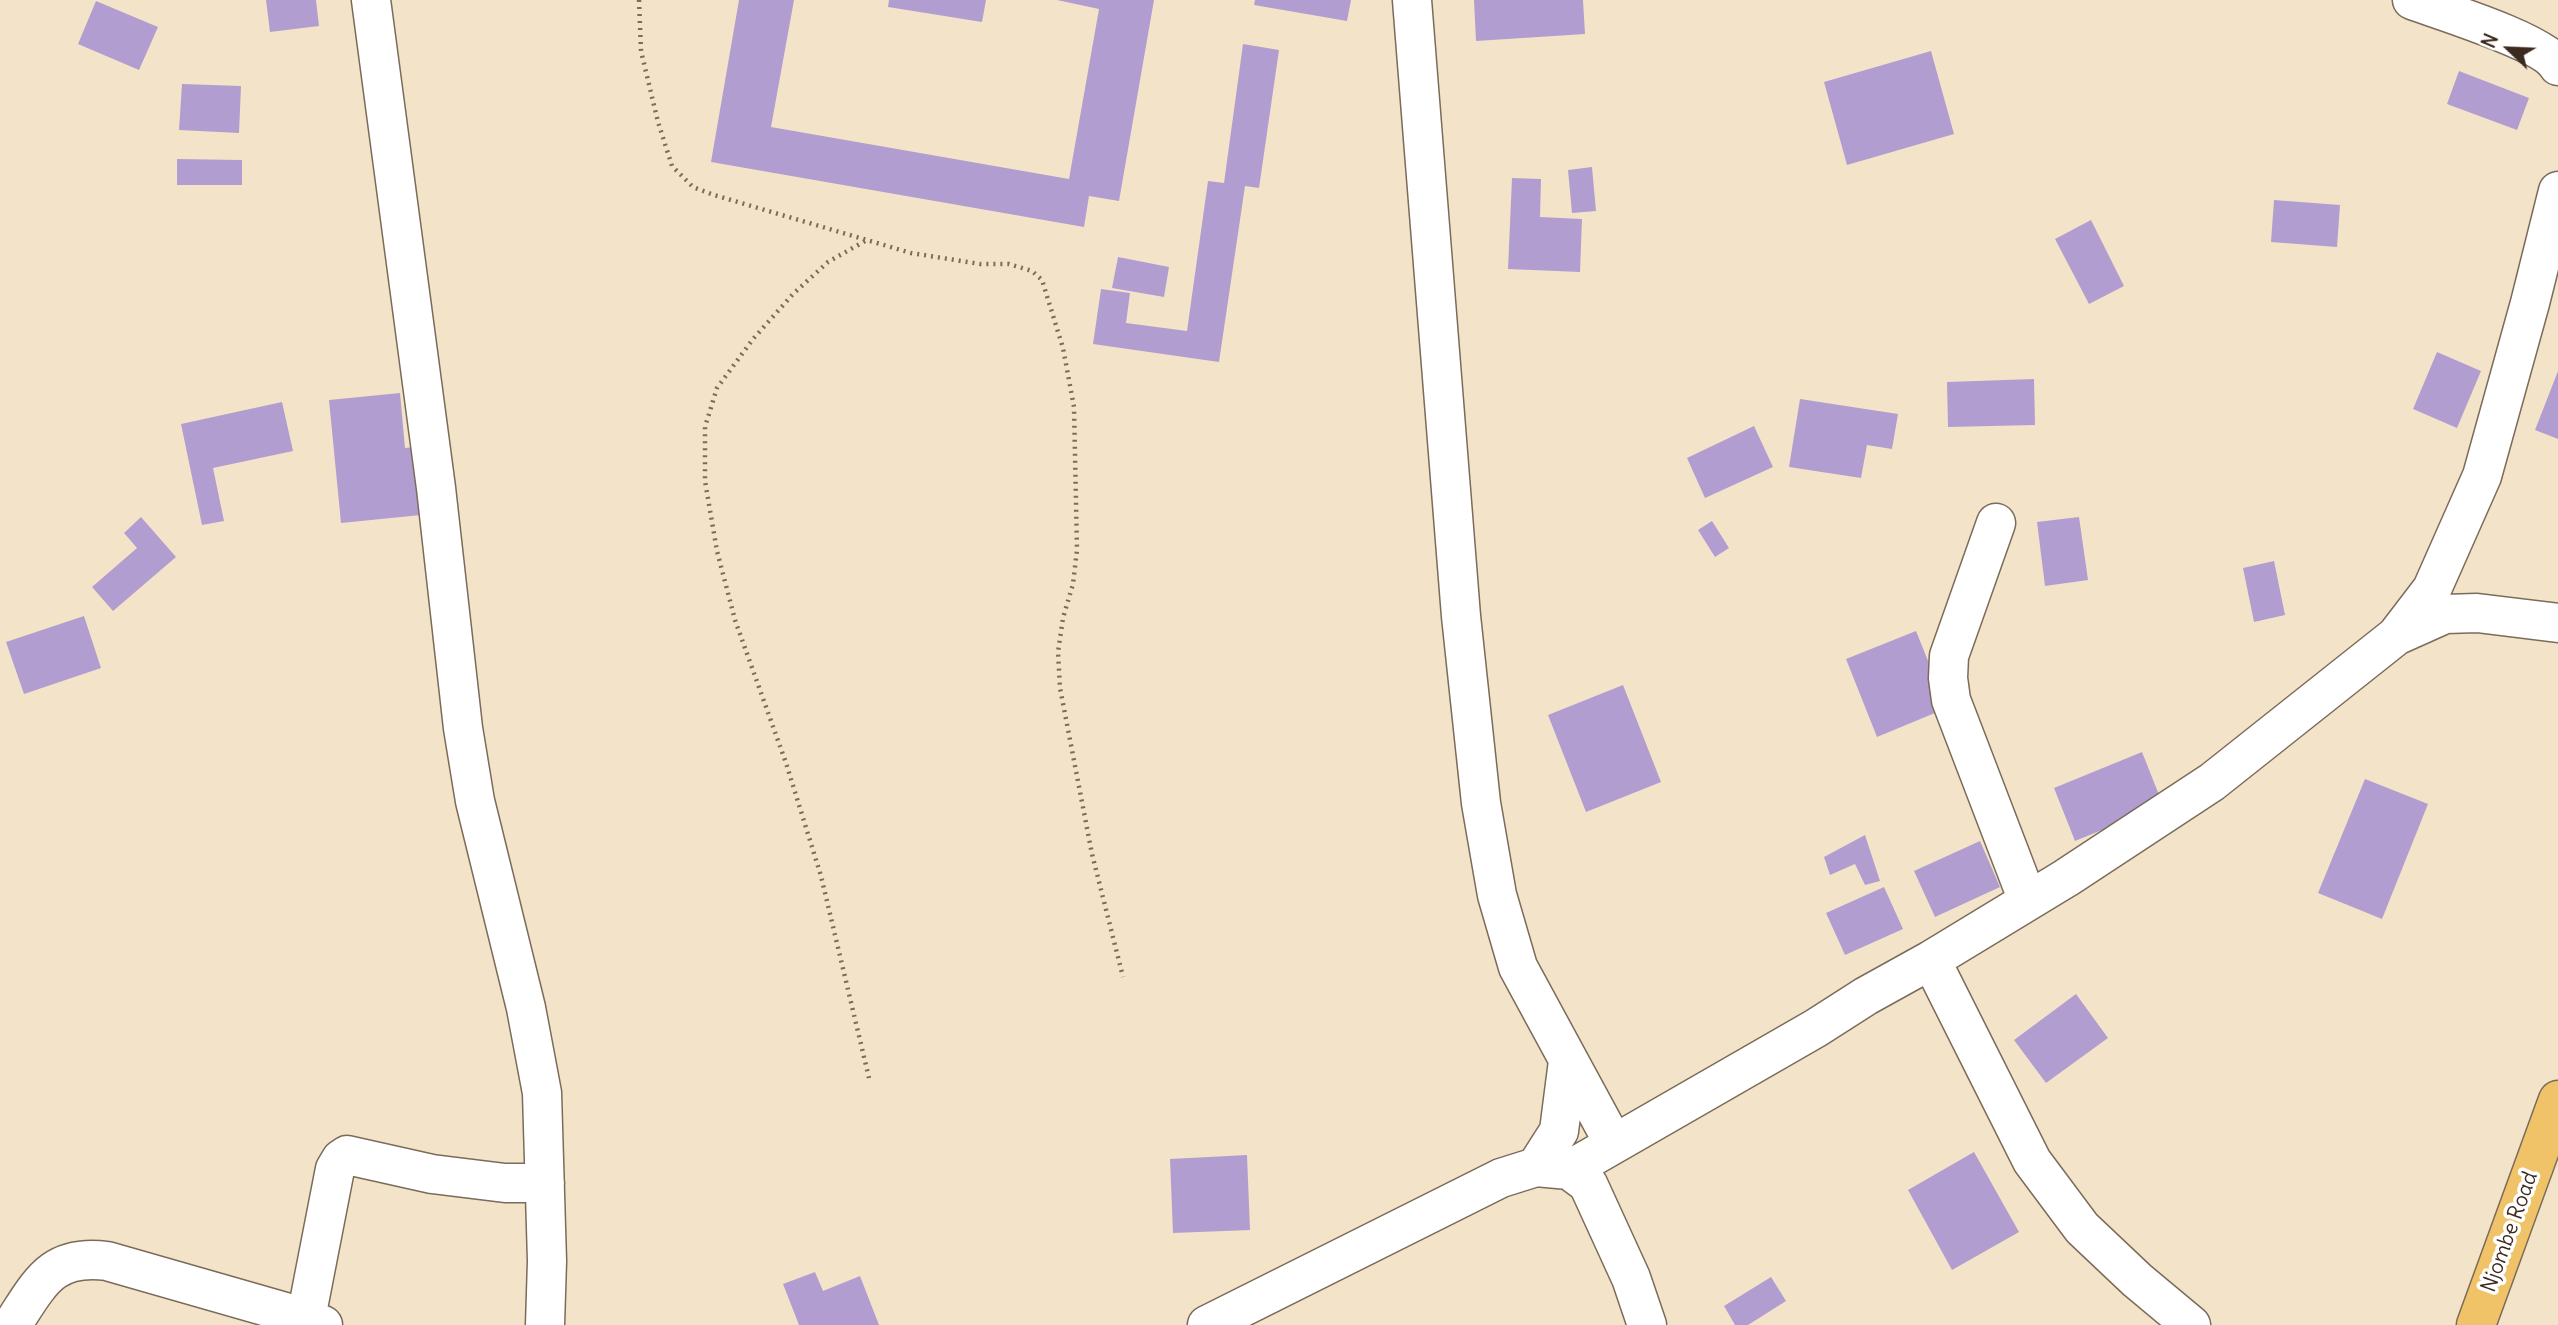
<!DOCTYPE html>
<html>
<head>
<meta charset="utf-8">
<style>
	body { margin:0 }
	#map { position:relative; width:2558px; height:1325px; overflow:hidden; background:#f3e4c9; font-family:Delius,sans-serif }
	canvas { display:block }
	.north { position:absolute; left:2474px; top:14px; width:70px; height:70px; -webkit-text-stroke:5px #fff; paint-order:stroke; rotate:293deg; font-size:19px; font-weight:700; line-height:28px; text-align:center; color:#3b2a1e }
	.north::after { content:''; display:block; margin:auto; width:24px; height:32px; background:#3b2a1e; clip-path:polygon(50% 0,100% 100%,50% 72%,0 100%) }
</style>
</head>
<body>
<div id="map">
<canvas width="2558" height="1325"></canvas>
<div class="north">N</div>
</div>
<script>
const ctx = document.querySelector('canvas').getContext('2d');
ctx.lineJoin = 'round';
function fillPath(path, color) { ctx.fillStyle = color; ctx.fill(path, 'evenodd'); }
function strokePath(path, color, width, dash) { ctx.strokeStyle = color; ctx.lineWidth = width; ctx.lineCap = dash ? 'butt' : 'round'; ctx.setLineDash(dash || []); ctx.stroke(path); }
function label(font, color, halo, rows, align = 'center') {
  ctx.font = font + ' Delius,sans-serif'; ctx.lineWidth = 7; ctx.setLineDash([]); ctx.textBaseline = 'middle'; ctx.strokeStyle = halo; ctx.fillStyle = color; for (const [text, x, y, turn = 0] of rows) {
    ctx.save(); ctx.translate(x, y); ctx.rotate((+turn || 0) * Math.PI / 180); ctx.textAlign = isNaN(turn) ? turn : align; if (halo) ctx.strokeText(text, 0, 0); ctx.fillText(text, 0, 0); ctx.restore();
  }
}
const building = new Path2D(`
	M266 0H316L319 26 270 32Z
	M739 0H794L771 127 1069 179 1099 9 1057 0H1154L1119 201 1089 196 1084 227 711 162Z
	M889 0H986L982 22 888 7Z
	M1255 0H1351L1347 21 1254 5Z
	M1474 0H1583L1585 34 1476 41Z
	M96 1 158 27 139 70 78 44Z
	M1243 44 1279 50 1259 188 1245 186 1219 362 1093 344 1101 289 1130 293 1126 323 1187 331 1208 181 1224 183Z
	M1931 51 1954 134 1847 165 1824 82Z
	M2459 71 2529 98 2517 130 2447 104Z
	M182 84 241 86 239 133 179 130Z
	M177 159 242 160V185H177Z
	M1592 167 1596 211 1572 213 1568 170Z
	M1512 178 1541 179 1540 217 1582 219 1580 272 1508 269Z
	M2274 200 2340 205 2337 247 2271 242Z
	M2091 220 2124 286 2089 304 2055 239Z
	M1118 257 1169 267 1164 297 1112 288Z
	M2437 352 2481 371 2457 428 2413 409Z
	M2558 371V439L2535 430Z
	M2034 379 2035 425 1948 427 1947 382Z
	M400 393 405 448 424 446 431 514 341 523 329 400Z
	M1800 399 1898 414 1892 449 1867 445 1861 478 1789 467Z
	M282 402 293 451 213 468 224 521 202 525 181 424Z
	M1754 426 1773 467 1705 498 1687 458Z
	M141 517 176 557 113 611 92 587 137 548 124 533Z
	M2079 517 2088 580 2045 586 2037 522Z
	M1712 521 1729 548 1715 557 1698 530Z
	M2274 561 2285 615 2254 622 2243 568Z
	M84 616 101 668 24 694 6 642Z
	M1916 631 1947 708 1877 737 1846 659Z
	M1623 685 1661 782 1586 812 1548 715Z
	M2142 752 2163 805 2075 841 2054 788Z
	M2365 779 2428 804 2382 919 2318 893Z
	M1865 835 1880 881 1865 885 1855 864 1830 875 1824 857Z
	M1980 841 2000 887 1935 917 1914 871Z
	M1884 887 1903 929 1845 955 1826 913Z
	M2076 994 2108 1038 2046 1083 2014 1040Z
	M1974 1152 2019 1232 1952 1270 1908 1190Z
	M1247 1155 1250 1230 1173 1233 1170 1159Z
	M815 1272 823 1291 860 1276 879 1325H799L783 1284Z
	M1771 1277 1786 1301 1748 1325H1735L1724 1306Z`);
const path = new Path2D(`
	M639 0 641 51 658 122 672 166 693 187 714 195 911 253 980 264H1009L1032 271 1042 280 1063 348 1074 407 1077 550 1073 584 1063 618 1058 652 1060 688 1092 854 1123 977
	M865 241 828 262 793 294 753 339 717 388 705 427V481L717 551 735 620 786 763 821 876 869 1078`);
const street = new Path2D(`
	M371 0 436 488 463 728 475 801 526 1008 542 1093 547 1261 545 1325
	M1412 0 1461 616 1481 803 1497 895 1518 967 1614 1144
	M2412 0C2442 11 2544 42 2558 66
	M1996 523 1949 656 1948 678 1951 700 2028 901
	M2398 635 2445 614 2477 613 2558 623
	M1931 960 2032 1161 2082 1228 2137 1280 2191 1325
	M1536 1167 1559 1131 1568 1061
	M1569 1170 1816 1028 1866 996 1931 960 2066 878 2212 782 2396 636 2432 589 2482 476 2530 303 2558 191
	M306 1318 335 1169 341 1159 347 1155 432 1174 505 1183H545
	M12 1325C40 1283 51 1254 107 1261L306 1318 323 1325
	M1207 1325 1501 1178 1536 1167 1569 1170 1588 1184 1631 1278 1647 1325`);
const highway = new Path2D(`
	M2476 1325 2558 1100`);
const streetNames = [
	["Njombe Road",2510,1232,-70]
];
fillPath(building, '#b29dd0');
strokePath(street, '#7b6b5a', 41);
strokePath(highway, '#7b6b5a', 41);
strokePath(path, '#7b6b5a', 4.5, [2, 5]);
strokePath(street, '#fff', 38);
strokePath(highway, '#f0c369', 38);
label('21px', '#3b2a1e', '#fff', streetNames);
</script>
</body>
</html>
